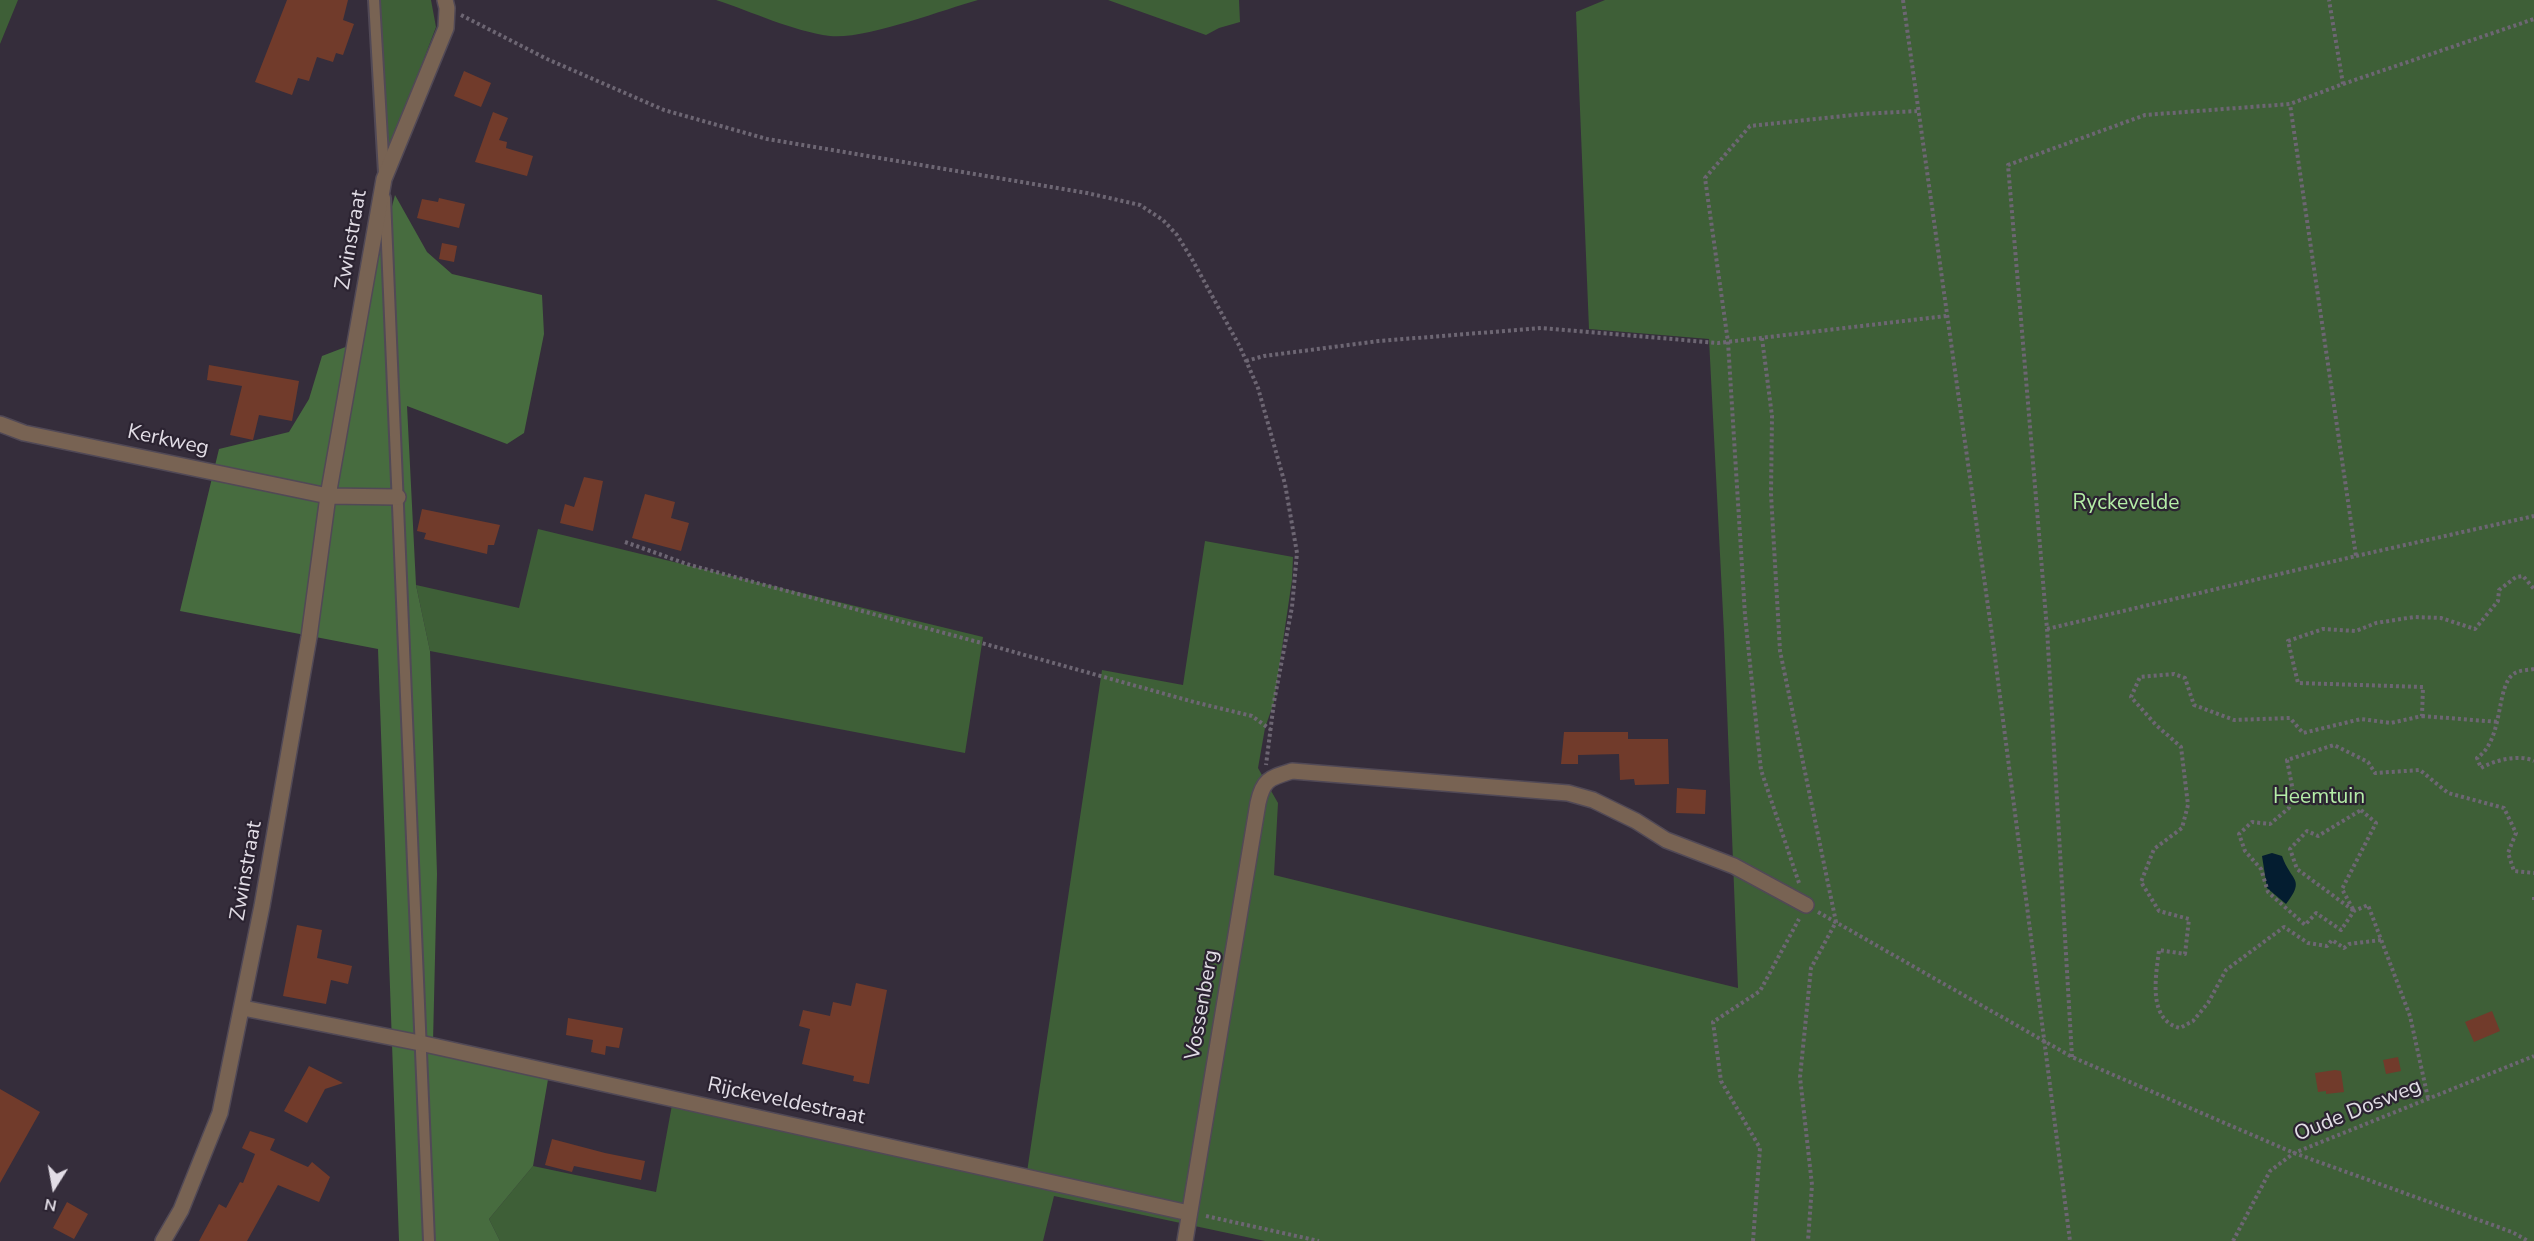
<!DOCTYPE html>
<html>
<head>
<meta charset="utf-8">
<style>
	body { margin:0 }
	#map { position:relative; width:2534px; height:1241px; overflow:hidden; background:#352d3b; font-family:"Nunito Sans",sans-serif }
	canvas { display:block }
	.north { position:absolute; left:24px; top:1157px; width:60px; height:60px; -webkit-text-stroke:4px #2b2331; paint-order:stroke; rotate:191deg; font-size:16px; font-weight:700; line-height:24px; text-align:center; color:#e2dde6 }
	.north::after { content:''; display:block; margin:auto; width:21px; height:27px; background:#e2dde6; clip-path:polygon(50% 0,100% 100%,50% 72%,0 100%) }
</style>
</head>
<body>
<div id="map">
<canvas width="2534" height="1241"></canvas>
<div class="north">N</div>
</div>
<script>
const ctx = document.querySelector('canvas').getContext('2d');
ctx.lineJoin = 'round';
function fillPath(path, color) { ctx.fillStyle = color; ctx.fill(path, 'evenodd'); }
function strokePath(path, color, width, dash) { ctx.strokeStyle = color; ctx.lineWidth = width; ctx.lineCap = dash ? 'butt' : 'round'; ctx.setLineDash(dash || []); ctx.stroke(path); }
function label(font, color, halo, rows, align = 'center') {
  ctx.font = font + ' "Nunito Sans",sans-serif'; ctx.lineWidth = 4.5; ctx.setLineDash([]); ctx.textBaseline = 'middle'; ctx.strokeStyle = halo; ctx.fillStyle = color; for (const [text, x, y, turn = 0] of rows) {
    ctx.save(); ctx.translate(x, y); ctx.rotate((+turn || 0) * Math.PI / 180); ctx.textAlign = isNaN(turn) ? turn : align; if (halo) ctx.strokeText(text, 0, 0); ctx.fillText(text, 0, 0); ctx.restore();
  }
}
const green = new Path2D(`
	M0 0H18L0 44Z
	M378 0H431L436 27 391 146 386 145Z
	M716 0H978C942 10 864 40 830 36 792 31 753 12 716 0Z
	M1108 0H1239L1240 22 1219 28 1206 35Z
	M1605 0H2534V1241H1265L1054 1196 1043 1241H500L489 1219 533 1166 656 1192 672 1105 1027 1172 1102 670 1183 685 1205 541 1293 557 1292 580 1274 702 1265 728 1258 768 1278 803 1274 875 1738 988 1724 633 1709 339 1589 329 1576 12Z
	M538 529 983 637 965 753 430 651 416 585 519 608Z`);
const forest = new Path2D(`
	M395 195 427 252 452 274 542 295 544 334 524 433 507 444 407 406 416 585 430 651 437 874 433 1042 550 1068 533 1166 489 1219 500 1241H399L378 649 180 611 219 449 289 432 309 399 322 356 356 343Z`);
const water = new Path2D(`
	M2272 853 2282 856C2291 882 2306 878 2286 904L2267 888 2262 856Z`);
const building = new Path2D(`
	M287 0H348L343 20 354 24 343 55 336 53 333 62 317 57 309 81 298 78 292 95 255 82Z
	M464 71 491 83 481 107 454 96Z
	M493 112 508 118 499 140 507 142 506 148 533 156 527 176 475 162Z
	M439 198 465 204 459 228 417 218 422 199 438 202Z
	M442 243 457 246 454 262 439 259Z
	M209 365 299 381 292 421 259 415 253 440 230 435 242 386 207 380Z
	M584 477 603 481 593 531 560 523 565 504 574 507Z
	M645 494 675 502 671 518 689 523 681 551 632 538Z
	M422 509 500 525 494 545H488L487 554 424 539 426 533 417 531Z
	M1564 732H1628V739H1668L1669 784 1635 785 1634 779 1620 780 1619 754 1578 755V764H1561Z
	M1677 788 1706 790 1705 814 1676 813Z
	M297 925 322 930 317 958 352 966 348 984 331 980 326 1004 283 996Z
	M856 983 887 990 869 1084 853 1081 854 1076 802 1064 810 1029 799 1026 803 1010 830 1016 833 1002 851 1006Z
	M2492 1011 2500 1031 2474 1042 2465 1022Z
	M568 1018 623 1028 619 1048 606 1046 605 1055 591 1052 593 1040 566 1035Z
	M2398 1057 2401 1071 2386 1074 2383 1060Z
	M309 1066 343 1083 325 1089 307 1123 284 1111Z
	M2335 1070 2341 1071 2344 1092 2326 1094V1091L2318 1092 2315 1073Z
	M0 1089 40 1112 0 1183Z
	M250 1131 275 1139 270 1150 308 1167 312 1162 330 1177 319 1202 278 1185 247 1241H199L219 1204 226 1208 240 1182 243 1183 255 1154 242 1148Z
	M552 1139 605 1153 645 1161 641 1180 574 1166 572 1172 545 1165Z
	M67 1202 88 1214 74 1239 53 1228Z`);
const path = new Path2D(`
	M1903 0 1993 642 2070 1241
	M461 15 547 59 664 110 767 139 1087 193 1140 205 1163 220 1177 235 1193 261 1240 347 1258 388 1285 484 1297 553 1292 607 1274 702 1266 765
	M2343 84 2534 19
	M1762 338 1772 416 1771 494 1780 651 1836 922 1811 968 1800 1077 1812 1185 1808 1241
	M1246 361 1264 356 1379 341 1542 328 1718 343 1946 316
	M625 542 690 565 978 642 1194 702 1252 716 1271 730
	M2356 556 2534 516
	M2047 629 2356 556 2290 104
	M2534 669C2529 670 2520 670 2515 673 2495 684 2505 739 2477 758L2481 768C2495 760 2519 754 2534 761
	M2422 716 2499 722
	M2361 810 2376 823 2342 889 2354 911 2297 869 2290 849 2307 831 2318 836Z
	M1799 883 1761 770 1745 615 1728 342 1705 178 1750 126 1862 114 1917 111
	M2534 897V903
	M1818 912 2072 1057 2294 1153 2512 1232 2528 1241
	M2381 940 2349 944 2344 948 2332 940 2327 946 2308 943 2284 927 2226 970 2208 1003 2193 1021 2180 1028C2147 1020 2156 976 2159 950L2185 954 2189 919 2159 911 2141 882 2154 849 2182 828 2188 805 2181 747 2156 725 2131 697 2140 677 2174 674 2185 678 2194 705 2234 720 2290 718 2303 733 2361 719 2391 723 2422 716 2423 687 2298 683 2288 641 2323 629 2356 631 2376 623 2414 617 2441 618 2475 629 2498 601 2499 590 2516 577 2523 576 2534 589
	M2072 1057 2047 629 2008 165 2145 115 2290 104 2343 84 2329 0
	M2428 1098 2410 1016 2368 905 2354 911 2341 930 2316 913 2305 925 2268 892 2261 869 2245 851 2239 834 2252 822 2270 824 2289 808 2293 791 2287 760 2334 745 2368 762 2375 773 2420 770 2448 793 2504 808 2516 833 2508 853 2514 871 2534 873
	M1206 1216 1319 1241
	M1753 1241 1760 1148 1721 1081 1713 1022 1760 991 1799 919
	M2233 1241 2270 1171 2294 1153 2534 1056`);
const lane = new Path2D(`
	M374 0 384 173
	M385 198 429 1241`);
const street = new Path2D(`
	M0 424 24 433 328 496 398 497
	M243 1008 420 1043 1189 1213
	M163 1241 181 1210 220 1113 262 906 309 637 328 496 384 179 446 28 447 8 445 0
	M1185 1241 1258 803C1263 779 1270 778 1292 771L1568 793 1593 800 1636 821 1666 840 1734 866 1806 905`);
const streetNames = [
	["Zwinstraat",352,240,-80],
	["Kerkweg",168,441,12],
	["Zwinstraat",247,871,-80],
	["Vossenberg",1203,1005,-80],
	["Rijckeveldestraat",786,1102,12],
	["Oude Dosweg",2358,1111,-22]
];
const parkNames = [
	["Ryckevelde",2126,504],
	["Heemtuin",2319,798]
];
fillPath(green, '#3e5f37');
fillPath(forest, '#476c3f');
fillPath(water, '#041d30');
fillPath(building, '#713b2b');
strokePath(lane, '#514956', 14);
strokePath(street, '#514956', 18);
strokePath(path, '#6d6673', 4, [3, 3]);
strokePath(lane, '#786353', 10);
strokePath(street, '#786353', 15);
label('21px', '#e2dde6', '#2b2331', streetNames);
label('21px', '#b4eda7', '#2b2331', parkNames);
</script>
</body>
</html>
